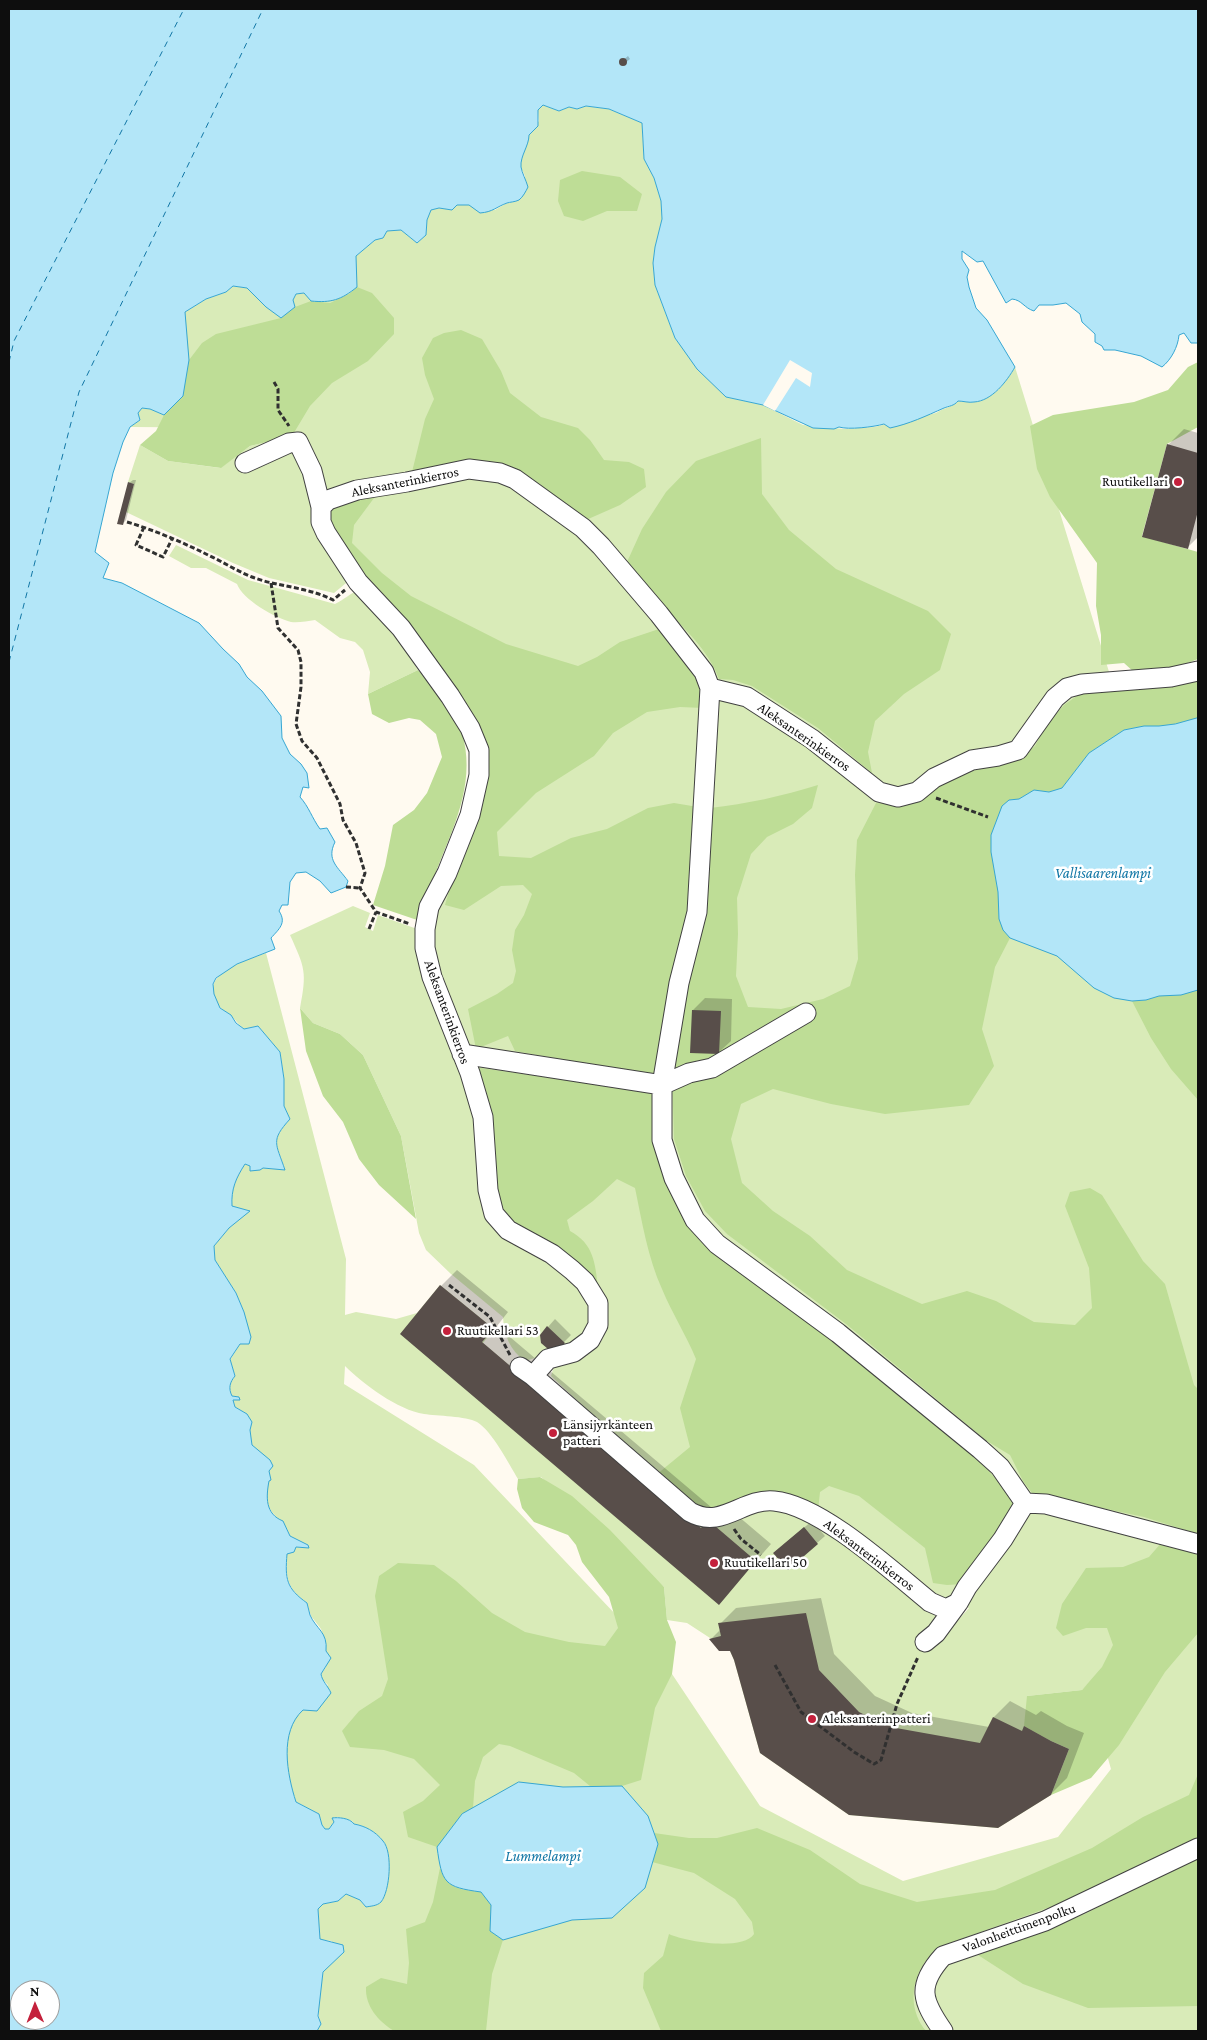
<!DOCTYPE html>
<html>
<head>
<meta charset="utf-8">
<style>
	body { margin:0 }
	#map { position:relative; width:1207px; height:2040px; overflow:hidden; background:#fffaf0; font-family:"Crimson Pro",serif }
	canvas { display:block }
	.frame { position:absolute; inset:0; border:10px solid #0e0e0e; pointer-events:none }
	.north { position:absolute; left:10px; top:1980px; width:50px; height:50px; box-sizing:border-box; background:#fff; border:1px solid #9f9f9f; border-radius:50%; rotate:359deg; font-size:14px; font-weight:700; line-height:20px; text-align:center; color:#0e0e0e }
	.north::after { content:''; display:block; margin:auto; width:18px; height:22px; background:#c4213c; clip-path:polygon(50% 0,100% 100%,50% 72%,0 100%) }
</style>
</head>
<body>
<div id="map">
<canvas width="1207" height="2040"></canvas>
<div class="frame"></div>
<div class="north">N</div>
</div>
<script>
const ctx = document.querySelector('canvas').getContext('2d');
ctx.lineJoin = 'round';
function fillPath(path, color) { ctx.fillStyle = color; ctx.fill(path, 'evenodd'); }
function strokePath(path, color, width, dash) { ctx.strokeStyle = color; ctx.lineWidth = width; ctx.lineCap = dash ? 'butt' : 'round'; ctx.setLineDash(dash || []); ctx.stroke(path); }
function label(font, color, halo, rows, align = 'center') {
  ctx.font = font + ' "Crimson Pro",serif'; ctx.lineWidth = 5; ctx.setLineDash([]); ctx.textBaseline = 'middle'; ctx.strokeStyle = halo; ctx.fillStyle = color; for (const [text, x, y, turn = 0] of rows) {
    ctx.save(); ctx.translate(x, y); ctx.rotate((+turn || 0) * Math.PI / 180); ctx.textAlign = isNaN(turn) ? turn : align; if (halo) ctx.strokeText(text, 0, 0); ctx.fillText(text, 0, 0); ctx.restore();
  }
}
const green = new Path2D(`
	M543 105 559 111 569 107 577 109 586 106 609 109 642 123 644 159 654 178 661 201 662 219 655 247 653 263 655 285 675 338 726 397 763 405 803 425 844 429 874 427 936 413C943 408 953 407 958 401 963 401 969 403 974 402 992 401 1007 381 1015 367L1114 688 1198 677V2031H317L321 2024C313 2004 326 1961 332 1941L320 1940 318 1909 323 1904 338 1901 346 1894 360 1900 366 1907C371 1906 377 1906 381 1902 390 1891 393 1852 383 1841 375 1831 365 1826 354 1824L352 1821 337 1817 329 1829H325L322 1825 319 1814 296 1802C287 1776 281 1744 295 1718 300 1710 320 1693 328 1685L322 1679 321 1674 326 1667V1643L321 1629 311 1616 307 1603C286 1587 286 1579 287 1553L296 1547 309 1548 308 1545 290 1536 287 1529 271 1511 266 1502 269 1471 258 1451 252 1445 247 1414 235 1407 233 1400H239L238 1397 232 1396C228 1388 230 1382 235 1376L230 1360 240 1344 244 1312 236 1293 215 1260 214 1246 229 1228 249 1211 232 1206C231 1189 236 1178 245 1164L250 1166V1170L262 1168 285 1169C276 1143 270 1141 290 1119L284 1106V1079L280 1052 258 1026 244 1029C238 1024 235 1019 230 1015 228 1012 223 1011 221 1008 218 1006 217 1001 215 998 203 972 248 960 266 953L346 1259 345 1315 356 1312 396 1319 417 1313 440 1285 494 1329 483 1343 689 1518 768 1506 791 1511 830 1533 926 1606 949 1630 969 1608 948 1601 944 1602 802 1502 705 1512 635 1455 551 1376 554 1366 589 1353 602 1340 607 1320 565 1256 442 991 430 928 477 821 487 782 489 754 477 720 458 692 351 579 334 593 269 578 233 563 126 512 134 484 128 482 140 445 168 461 220 468 250 446 291 436 295 428 130 427 140 420 138 413 142 408 150 409 164 415 185 312 206 299 226 292 233 286 247 288 266 307 293 300 296 294 304 293 356 256 375 240 383 238 387 231 401 230 417 243 426 235 427 220 430 210 439 208 452 210 457 205H469L495 210 505 204 518 200 525 176 521 168V161L529 135 539 121 538 110ZM345 1366C363 1384 398 1410 424 1414 437 1416 466 1416 477 1422 492 1431 509 1464 518 1479L541 1477 664 1587 667 1620 687 1623 730 1651 734 1660 760 1753 849 1815 998 1828 1051 1795 1069 1749 1051 1741 1027 1696 1082 1690 1087 1685 1111 1769 1058 1837 903 1881 760 1806 672 1674 474 1465 344 1384Z
	M176 545 248 580 335 604C344 600 350 593 359 590L390 626 418 670 368 694 370 672 363 650 355 642 340 638 315 620C308 621 298 623 291 622 275 618 242 599 237 584L206 568H191L169 556Z
	M353 906 370 913 365 927 373 931 378 915 420 930 524 1245 576 1282 594 1314 577 1345 525 1361C510 1350 504 1336 503 1317L451 1274 426 1250 419 1233 401 1136 363 1055 340 1034 313 1023 300 1008C307 972 305 968 290 935Z`);
const forest = new Path2D(`
	M582 171 620 177 642 194 637 211H607L583 221 564 216 558 201 560 180Z
	M357 287 372 293 394 318V334L368 361 332 383 310 406 292 436 250 446 221 468 168 461 140 445 156 431 164 415 183 396 189 360 202 343 216 334 281 318 295 307 311 301 330 303 349 294Z
	M461 330 482 339 501 371 510 393 541 417 578 428 590 440 604 460 629 462 644 469 646 487 620 505 586 520 567 509 540 484 502 465 411 476 425 419 434 399 425 375 422 358 433 338 444 333Z
	M1198 362V427L1167 444 1142 536 1198 552V659C1178 668 1157 670 1135 673L1124 663 1101 665V635L1096 606 1097 563 1050 497 1037 469 1030 426 1053 415 1134 402 1168 390 1188 367Z
	M761 438 762 494 789 530 836 569 928 611 951 634 940 670 904 694 875 721 868 752 872 773 818 728 752 686 733 680 719 679C707 648 686 631 665 608 652 593 640 577 627 562L642 529 666 492 696 461Z
	M377 494 354 525 352 543 382 573 411 596 506 644 578 666 597 657 620 642 659 629 696 675 704 708 680 707 647 712 613 733 594 756 536 793 497 832 499 856 531 858 571 838 607 829 648 808 674 803 698 807 689 912 657 1076 515 1051 508 1036 476 1049 468 1009 497 994 513 983 516 971 512 950 515 930 524 915 532 894 523 885 501 886 464 910 445 905 451 884 477 820 487 782 489 754 477 720 458 692 374 589 327 523 330 511 338 503Z
	M418 670C433 687 456 712 462 733 475 777 458 818 441 859 433 880 424 899 420 921L373 905 385 866 393 825 414 810 427 793 442 757 436 734 420 720 409 718 389 723 372 714 368 694Z
	M1198 677V718L1175 724 1159 726H1144L1124 730 1089 753 1062 788 1049 792 1034 790 1019 799 1009 800 991 835V852L996 870 1003 930 1010 938 995 967 982 1029 994 1066 969 1105 885 1114 831 1104 773 1089 741 1104 731 1139 742 1183 773 1211 810 1236 847 1270 922 1304 967 1291 996 1301 1034 1322 1075 1325 1092 1308 1089 1268 1065 1206 1070 1192 1090 1188 1102 1195 1143 1261 1165 1284 1194 1385 1198 1389V1534L1144 1517 1032 1493 1023 1481 1010 1455 987 1441 846 1324 727 1234 705 1211 686 1176 674 1139 672 1072 688 986 706 914 710 808C747 804 782 796 818 785L812 808 793 824 767 837 751 854 737 898 738 934 736 976 748 1007 781 1009 823 999 850 986 858 959 855 875 857 840 876 803 892 804 965 773 1020 758 1035 746 1047 724 1064 705 1081 693Z
	M1198 990V1100L1171 1069 1151 1038 1132 1001C1142 1001 1150 998 1159 996 1173 994 1184 994 1198 990Z
	M300 1008 313 1023 340 1034 363 1055 401 1136 416 1219 379 1185 359 1159 343 1122 323 1096 306 1051Z
	M474 1067 656 1093 654 1141 712 1251 833 1341 975 1456 1016 1501 963 1584 947 1585 933 1583 925 1548 859 1496 829 1486 820 1492 818 1511 802 1502 705 1512 656 1475 690 1447 680 1408 696 1359C686 1335 672 1313 662 1289 648 1258 642 1222 635 1188L617 1179 593 1201 567 1220 570 1231C594 1244 595 1263 598 1287L513 1225 498 1205Z
	M540 1477 572 1496 610 1530 664 1587 667 1620 676 1642 672 1674 655 1708 641 1780 622 1786H590L574 1773 510 1746 499 1744 483 1757 475 1781 473 1808 462 1814 437 1847 408 1837 403 1812 423 1801 440 1785 414 1759 384 1750 350 1747 342 1731 359 1711 382 1696 388 1679 375 1596 379 1576 398 1563 434 1565 456 1581 492 1613 525 1632 569 1642 605 1646 618 1628 609 1597 582 1562 576 1545 568 1535 534 1522 522 1508 517 1489 518 1479Z
	M1162 1542 1198 1552V1633L1165 1672 1119 1745 1091 1778 1051 1795 1069 1749 1051 1741 1024 1726 1027 1696 1082 1690 1102 1667 1113 1645 1107 1628H1086L1063 1636 1056 1628 1062 1604 1086 1568 1123 1567 1149 1557Z
	M1198 1774V1841L1075 1898 939 1947C934 1953 927 1958 923 1965 910 1985 910 2012 926 2031H661L643 1988 644 1973 663 1956 669 1934C686 1942 743 1951 754 1934L752 1922 735 1899 694 1873 652 1862 658 1844 654 1833 689 1838H717L757 1828 810 1850 860 1884 917 1902 995 1890 1092 1848 1143 1817 1189 1795Z
	M1198 1855V2006L1088 2008 1023 1984 978 1955 1085 1914Z
	M440 1868C450 1890 458 1889 481 1892L491 1905 490 1931 503 1940 492 1974 486 2031H394C378 2021 365 2006 366 1987L381 1978 407 1984 409 1963 406 1929 425 1922 433 1902Z`);
const water = new Path2D(`
	M9 9H1198V343H1191L1184 333 1179 335C1178 347 1171 360 1162 367L1141 356 1115 350H1104L1102 346 1095 342V334L1082 322 1080 314 1066 303 1053 305H1039L1034 311C1024 308 1022 300 1012 299L1006 303 983 261 977 262 962 251V259L969 270 967 277 969 287 976 308 987 320 1015 367C1007 381 992 401 974 402 969 403 963 401 958 401 954 406 949 406 944 408 926 416 909 424 890 428L884 424C874 427 848 430 839 427L834 429 813 428 763 405 726 397 697 369 675 338 655 285 653 263 655 247 662 219 661 201 654 178 644 159 642 123 609 109 586 106 577 109 569 107 559 111 543 105 538 110V126L529 135C529 146 520 156 521 167 522 173 526 180 528 187 526 191 523 197 519 200 515 202 510 202 507 203 496 207 493 212 480 213L469 205H457L452 210 439 208 431 210 427 220 426 235 417 243 401 230 387 231 383 238 375 240 356 256 357 287C341 300 331 303 311 301L304 293 296 294 293 300 295 307 281 318 266 307 247 288 233 286 226 292 206 299 185 312 189 360 183 396 164 415 150 409 142 408 138 413 140 420 130 427 123 442 113 473 95 552 109 563 103 578 122 583 199 623 223 649 239 664 247 677 262 691 281 716 282 738 290 754 301 764 307 773 309 788 303 787 300 797C309 807 312 818 320 829L327 828 335 842C326 860 338 867 348 881L346 887 331 893 320 881 306 872 296 873 290 882 288 905H282L279 911C287 923 279 929 271 938L275 949 237 964 216 978 213 984 214 994 220 1008 231 1015 236 1023 244 1029 258 1026 280 1052 284 1079V1106L290 1119C270 1141 276 1143 285 1170L263 1168 260 1170 250 1171V1166L245 1164C236 1178 231 1189 232 1206L250 1211 229 1228 214 1246 215 1260 236 1293 244 1312 251 1337 249 1344H240L230 1359 235 1376C230 1382 228 1388 232 1396L239 1397 240 1400H233L235 1407 247 1414 252 1422 250 1430 252 1445 270 1460 273 1466 269 1471 271 1480 269 1481C266 1497 265 1514 283 1521L290 1536 308 1545 309 1548 296 1547 294 1552 287 1554C285 1579 286 1588 307 1603 308 1607 309 1611 310 1615 316 1629 328 1632 326 1651L331 1658 321 1674C322 1681 328 1686 331 1693L317 1711 303 1710C279 1732 287 1774 296 1802L319 1814 322 1825 325 1829H329L334 1822 332 1818C338 1817 350 1818 354 1824 365 1826 375 1831 383 1841 393 1852 390 1891 381 1902 377 1906 371 1906 366 1907L360 1900 346 1894 338 1901 323 1904 318 1909 320 1939 343 1945 344 1952 323 1972 318 2016 321 2024 317 2031H9ZM20 1990H50V2020H20Z
	M1198 718V990L1181 995 1159 996 1146 1000 1132 1001 1114 998 1094 988 1057 956 1010 938 1003 930 999 919 998 892 991 852V835L1002 806 1009 800 1019 799 1034 790 1049 792 1062 788 1089 753 1124 730 1144 726H1159L1175 724Z
	M519 1782 563 1787 622 1786 648 1816 658 1844 645 1888 612 1918 572 1920 503 1940 490 1931 491 1905 481 1892C444 1887 442 1883 437 1847L462 1814Z`);
const pier = new Path2D(`
	M790 360 812 373 810 387 796 378 775 411 763 405Z`);
const shadow = new Path2D(`
	M628 56 630 59 623 65 621 62Z
	M1184 429 1198 433V537L1188 547 1168 445Z
	M133 480H136L126 520 123 524 129 483Z
	M705 998 732 999 731 1041 719 1052 693 1010Z
	M457 1270 508 1312 497 1326 718 1513 725 1505 771 1544 719 1603 401 1334 441 1286Z
	M555 1319 571 1335 559 1347 541 1335Z
	M812 1521 825 1536 817 1543 783 1545Z
	M821 1598 834 1654 875 1696 912 1713 989 1727 994 1717 1010 1701 1036 1715 1041 1711 1067 1726 1084 1733 1067 1778 1051 1794 997 1827 736 1659 730 1650 711 1639 721 1629 720 1624 736 1608Z`);
const ferry = new Path2D(`
	M9 362 14 341 184 9
	M9 662 79 392 263 9`);
const building = new Path2D(`
	M619 62a4 4 0 1 1 8 0a4 4 0 1 1-8 0Z
	M1167 444 1198 453V511L1188 549 1142 537Z
	M128 482 134 484 123 525 117 524Z
	M692 1010 721 1011 719 1054 690 1053Z
	M440 1285 494 1329 482 1342 701 1528 708 1520 756 1561 719 1605 400 1334Z
	M547 1326 565 1343 560 1348 548 1349 541 1343 540 1335Z
	M804 1527 818 1544 788 1570 773 1553Z
	M806 1613 819 1670 859 1712 879 1722 896 1728 980 1743 993 1717 1022 1731 1024 1726 1051 1741 1069 1749 1051 1795 998 1828 849 1815 760 1753 734 1660 730 1651H719L709 1639 721 1636 718 1623Z`);
const path = new Path2D(`
	M274 382 278 389V410L289 426
	M127 522C154 530 182 542 208 555 223 562 237 571 252 577 278 587 308 587 333 600L345 590
	M144 527 136 545 163 557 172 539
	M271 583 278 628 298 650 301 662V687L296 724 302 741 317 758 340 804 343 820 356 843 365 873 360 888 376 912 410 924
	M936 798 988 817
	M346 887 360 888
	M369 929 376 912
	M449 1285 490 1317 510 1355
	M734 1529 741 1539 761 1555
	M775 1665 801 1712 854 1752 874 1764 881 1760 897 1704 918 1657`);
const minor = new Path2D(`
	M245 463 289 443 298 442 312 471 321 507
	M710 688 697 912 679 983 662 1085V1140L674 1178 695 1220 717 1244 838 1333 980 1449 1000 1467 1025 1503
	M462 1054 662 1085 689 1073 712 1068 806 1013
	M520 1367 533 1376 690 1512C722 1530 742 1498 774 1501 821 1505 893 1572 930 1602L946 1609 958 1603 967 1587 1003 1539 1025 1503
	M533 1376 548 1359 574 1352 590 1340 598 1325V1303L585 1282 572 1270 552 1254 508 1230 494 1214 488 1190 483 1117 470 1073 432 977 425 948V929L429 907 447 873 470 815 479 775V750L470 728 450 696 401 628 358 582 326 533 321 522V507L328 500 357 490 407 482 469 469 500 473 515 479 583 528 601 546 659 614 704 672 710 688 747 697 812 739 879 792 898 797 917 792 934 778 972 760 998 756 1018 750 1055 698 1067 688 1082 684 1171 677 1198 671
	M1025 1503 1046 1504 1198 1544
	M925 1642 936 1633 958 1603
	M943 2031C922 2001 916 1986 943 1956L1045 1921 1198 1848`);
const markers = [
	[1178,482,5,"#c4213c"],
	[447,1331,5,"#c4213c"],
	[553,1433,5,"#c4213c"],
	[714,1563,5,"#c4213c"],
	[812,1719,5,"#c4213c"]
];
const streetNames = [
	["Aleksanterinkierros",405,482,-11],
	["Aleksanterinkierros",804,737,35],
	["Aleksanterinkierros",447,1012,70],
	["Aleksanterinkierros",869,1555,37],
	["Valonheittimenpolku",1019,1928,-20]
];
const poiNames = [
	["Ruutikellari",1168,482,"right"],
	["Ruutikellari 53",457,1331],
	["Länsijyrkänteen",563,1425],
	["patteri",563,1441],
	["Ruutikellari 50",724,1563],
	["Aleksanterinpatteri",822,1719]
];
const waterNames = [
	["Vallisaarenlampi",1103,873],
	["Lummelampi",543,1856]
];
fillPath(green, '#d9ebb8');
fillPath(forest, '#bedd96');
fillPath(water, '#b3e6f8');
strokePath(water, '#37a6d2', 1);
fillPath(pier, '#fffaf0');
fillPath(shadow, '#0003');
strokePath(ferry, '#1277a6', 1, [6, 5]);
fillPath(building, '#584e4a');
strokePath(minor, '#414141', 21);
strokePath(path, '#303030', 3, [5, 2.5]);
strokePath(minor, '#fff', 19);
for (const [x, y, r, color] of markers) { const dot = new Path2D(); dot.arc(x, y, r, 0, 2 * Math.PI); ctx.fillStyle = color; ctx.fill(dot); strokePath(dot, '#fff', 2); }
label('14px', '#0e0e0e', '#fff', streetNames);
label('14px', '#0e0e0e', '#fff', poiNames, 'left');
label('italic 15px', '#1277a6', '#fff', waterNames);
</script>
</body>
</html>
